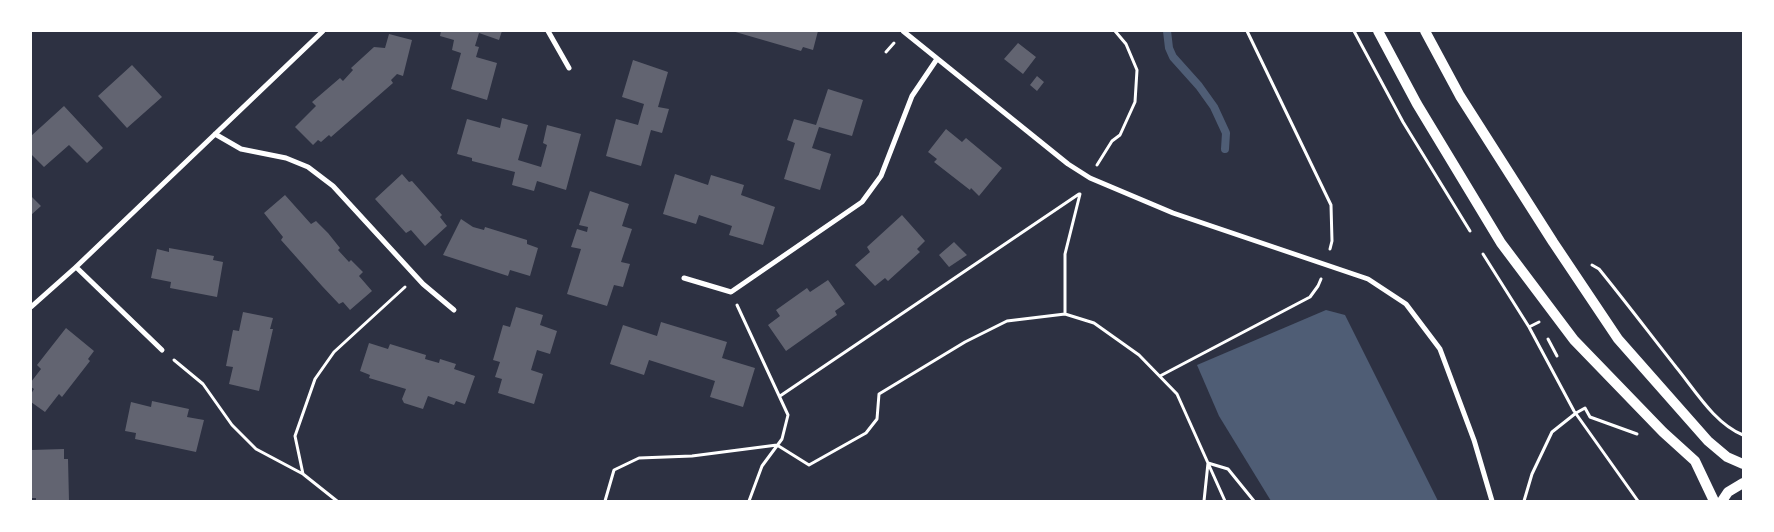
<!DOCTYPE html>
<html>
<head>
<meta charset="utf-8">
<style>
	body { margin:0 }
	#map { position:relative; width:1774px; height:532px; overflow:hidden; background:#2d3142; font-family:"Varela Round",sans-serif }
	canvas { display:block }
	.frame { position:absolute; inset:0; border:32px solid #fff; pointer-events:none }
</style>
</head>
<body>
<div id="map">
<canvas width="1774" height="532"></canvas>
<div class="frame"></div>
</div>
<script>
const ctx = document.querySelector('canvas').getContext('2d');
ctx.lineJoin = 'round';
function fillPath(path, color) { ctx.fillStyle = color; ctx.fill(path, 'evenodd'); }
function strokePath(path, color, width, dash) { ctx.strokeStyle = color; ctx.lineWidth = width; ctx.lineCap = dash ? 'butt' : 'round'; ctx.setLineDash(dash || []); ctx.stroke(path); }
const water = new Path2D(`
	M1326 310 1345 315 1438 501H1271L1219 416 1197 365Z`);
const stream = new Path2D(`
	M1167 31 1169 48 1173 57 1199 86 1214 107 1226 133 1225 149`);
const building = new Path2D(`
	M441 31H502L499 40 479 33 475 46 479 47 476 57 497 63 487 100 451 89 461 53 452 50 454 40 440 36Z
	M732 31H818L813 50 803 47 801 51Z
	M389 34 412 40 403 76 397 74 391 80 393 83 331 137 329 135 321 142 318 140 313 145 295 127 316 106 312 102 340 78 343 81 353 70 351 68 374 47 385 48Z
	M1018 43 1036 57 1023 74 1004 59Z
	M633 60 668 72 658 107 669 109 662 133 651 130 641 166 606 156 616 119 638 125 644 104 622 97Z
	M132 65 162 97 127 128 98 96Z
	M1037 76 1044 82 1037 91 1030 85Z
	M828 89 863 100 852 136 819 127 812 148 831 154 820 190 784 179 795 143 787 140 794 119 816 125Z
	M64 106 103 148 87 163 69 145 44 167 31 154V136Z
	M502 118 528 125 518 160 541 167 547 145 543 143 547 125 581 134 566 190 537 181 534 191 512 185 515 172 472 161V158L457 154 467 119 500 128Z
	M946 129 962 142 966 138 1002 168 979 196 971 188 970 190 934 162 937 159 928 152Z
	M402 174 409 182 412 181 442 215 440 217 447 226 425 246 411 230 406 233 375 199Z
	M675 174 708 185 711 175 744 185 741 195 775 207 763 245 729 235 732 226 699 215 696 224 663 214Z
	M590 191 629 204 622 226 632 229 621 262 630 264 623 287 614 285 607 306 567 294 581 249 571 247 577 229 587 232 588 227 579 225Z
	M285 195 311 224 316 221 328 233 340 248 338 250 349 262 351 260 363 272 359 276 372 291 350 310 343 302 339 304 322 286 281 240 283 237 264 213Z
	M31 196 41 206 31 215Z
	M902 215 925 241 917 249 920 252 888 281 885 278 875 286 855 265 870 252 867 247Z
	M461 219 473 227 484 230 485 227 527 240V244L538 248 530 276 510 270 508 276 443 255Z
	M954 242 967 255 949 267 939 255Z
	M169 248 214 256 213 260 223 262 217 297 170 288 171 282 151 278 157 249 169 252Z
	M828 280 845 304 835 311 837 315 786 351 768 325 780 316 776 310 807 288 810 292Z
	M516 307 543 315 540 325 557 331 550 354 537 350 531 370 543 374 534 404 498 393 502 379 495 377 500 362 493 360 503 325 510 327Z
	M243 312 273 318 270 329H273L259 391 229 384 233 367 226 366 233 330 239 331Z
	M661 322 727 342 722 358 755 368 743 407 710 397 715 381 649 360 644 375 610 364 623 325 657 336Z
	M66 328 94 351 88 359 90 361 62 397 59 394 45 412 31 402V394L34 389 31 387V382L41 369 37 365Z
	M369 343 388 349 390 344 426 355 425 359 439 363 440 359 456 364 454 369 475 376 465 404 456 401 454 405 428 396 423 409 404 403 402 399 406 389 369 378 370 375 360 371Z
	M152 401 189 409 187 417 204 420 196 452 135 439 136 433 125 431 131 402 151 407Z
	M64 449V459H68L69 501H36V498H31V450Z`);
const path = new Path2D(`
	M1247 31 1331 205 1332 241 1330 249
	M1354 31 1403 122 1470 231
	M886 52 894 43
	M1097 165 1112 141 1120 135 1135 102 1137 70 1126 44 1115 31
	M1483 254 1529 327 1574 411 1638 501
	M1592 265 1599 269C1625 301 1650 334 1676 367 1695 390 1714 423 1743 435
	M737 305 788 415 782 439 762 466 749 501
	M1065 314V254L1080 194
	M1529 327 1539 322
	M1548 339 1557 356
	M174 360 203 384 232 425 256 449 303 474 337 501
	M1160 376 1310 297 1318 286 1321 279
	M780 396 1079 194
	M303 474 295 436 315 379 334 352 405 287
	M605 501 614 470 639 458 692 456 777 445 809 465 866 433 877 419 879 394 965 342 1007 321 1065 314 1094 323 1139 355 1177 394 1225 501
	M1204 501 1208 463 1228 469 1254 501
	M1524 501 1532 474 1552 432 1576 413 1585 408 1590 417 1637 434`);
const minor = new Path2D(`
	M548 31 569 68
	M903 31 1068 164 1090 178 1173 213 1368 279 1406 304 1440 349 1474 440 1492 501
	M215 134 241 149 286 158 308 167 333 186 423 284 454 310
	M76 267 162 350
	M684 278 731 292 862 202 881 176 912 96 937 59
	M31 307 76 267 323 31`);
const secondary = new Path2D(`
	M1378 31 1417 104 1501 243 1574 340 1663 432 1695 461 1714 501
	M1425 31 1460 96 1553 242 1618 339 1708 441 1727 457 1743 464
	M1722 501 1728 492 1743 483`);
fillPath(water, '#4f5d75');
strokePath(stream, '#4f5d75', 8);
fillPath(building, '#626471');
strokePath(path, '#fff', 3);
strokePath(minor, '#fff', 5);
strokePath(secondary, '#fff', 10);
</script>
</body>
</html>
